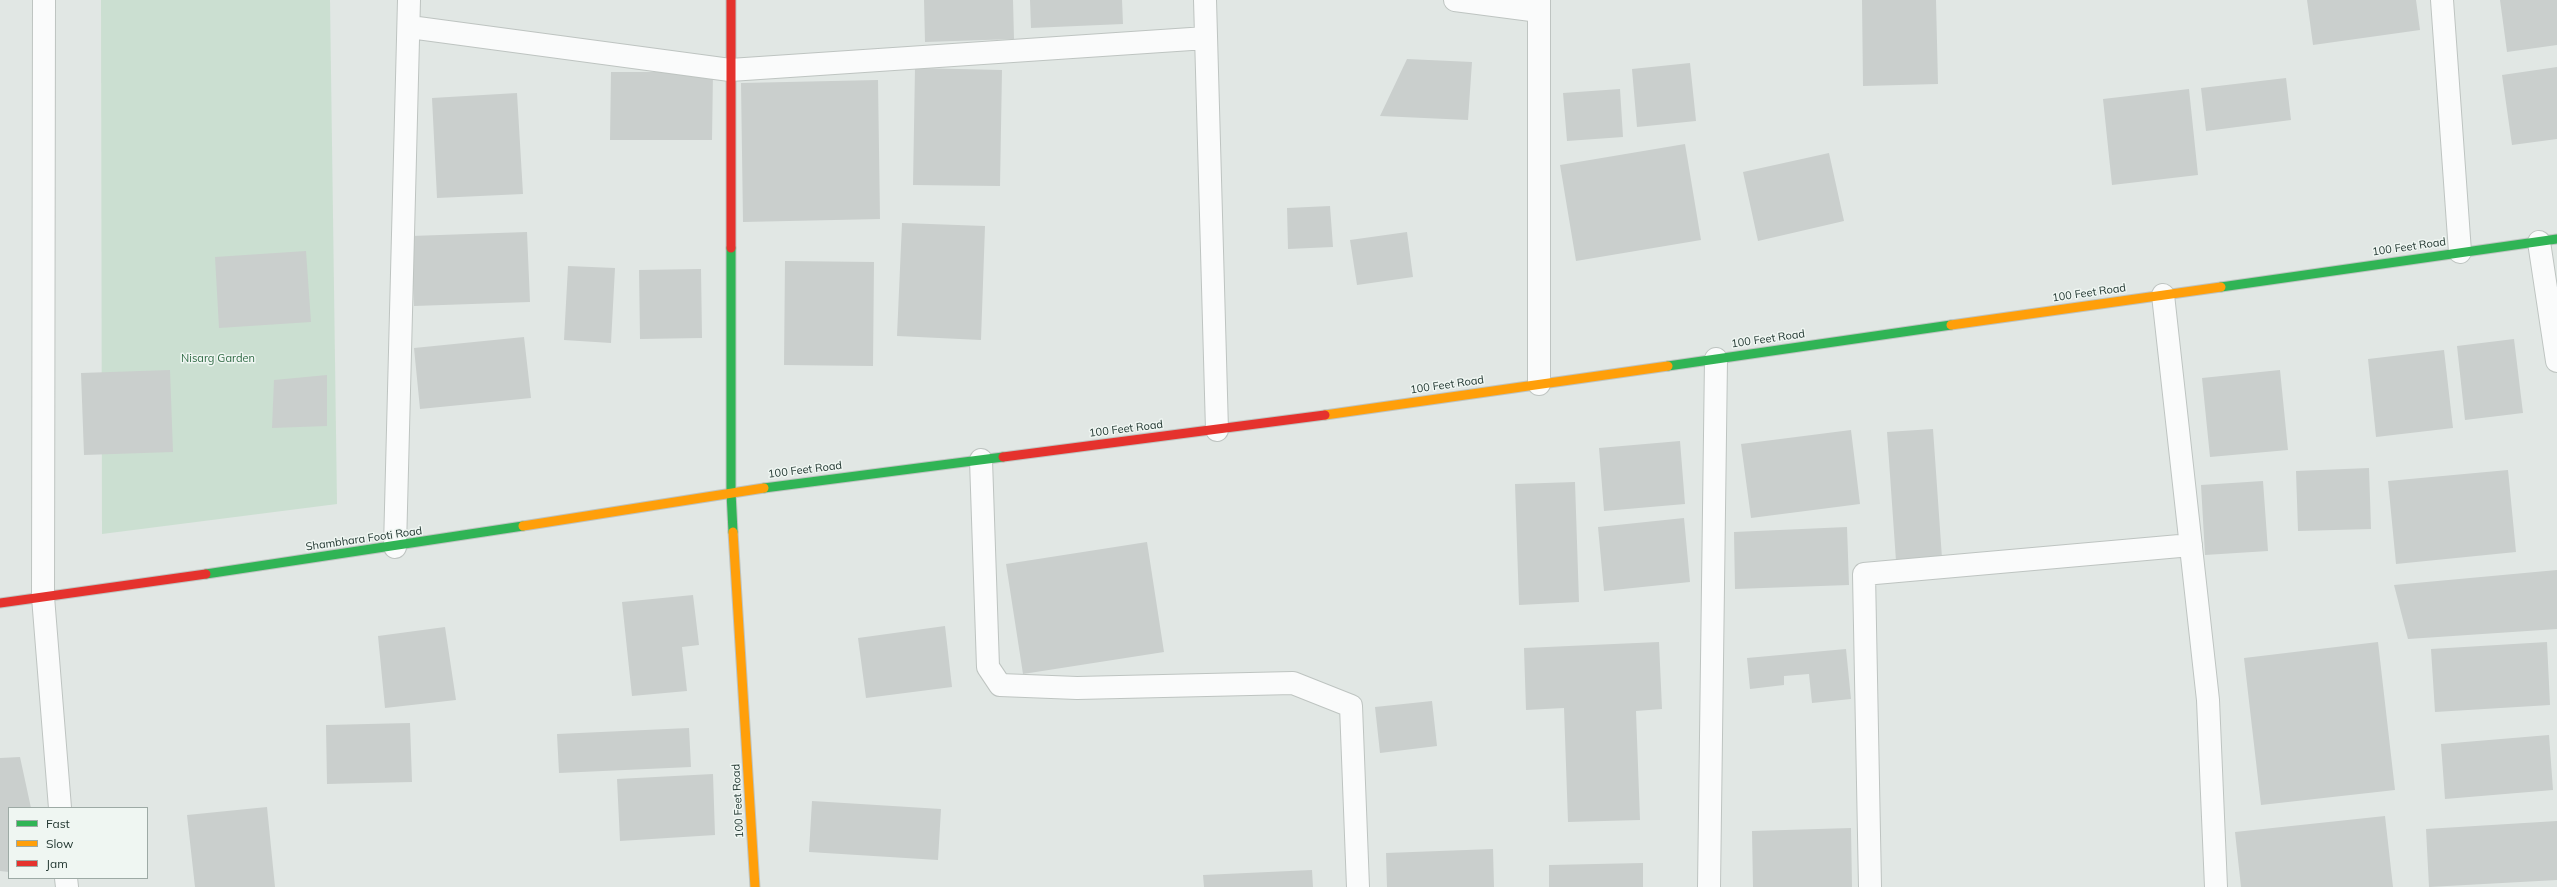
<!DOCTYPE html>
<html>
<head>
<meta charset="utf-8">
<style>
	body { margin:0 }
	#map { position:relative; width:2557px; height:887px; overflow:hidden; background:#e1e7e4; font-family:Mulish,sans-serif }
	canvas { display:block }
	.legend { position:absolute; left:8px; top:807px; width:140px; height:72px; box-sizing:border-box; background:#eff6f2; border:1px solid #9daaa5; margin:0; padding:5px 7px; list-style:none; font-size:12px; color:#223731 }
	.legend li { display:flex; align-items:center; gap:8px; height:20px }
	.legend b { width:20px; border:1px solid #9daaa5 }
</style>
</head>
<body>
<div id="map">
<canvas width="2557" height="887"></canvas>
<ul class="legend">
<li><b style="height:5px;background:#30b455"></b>Fast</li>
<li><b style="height:5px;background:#ff9f0a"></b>Slow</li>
<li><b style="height:5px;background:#e5322d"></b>Jam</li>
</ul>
</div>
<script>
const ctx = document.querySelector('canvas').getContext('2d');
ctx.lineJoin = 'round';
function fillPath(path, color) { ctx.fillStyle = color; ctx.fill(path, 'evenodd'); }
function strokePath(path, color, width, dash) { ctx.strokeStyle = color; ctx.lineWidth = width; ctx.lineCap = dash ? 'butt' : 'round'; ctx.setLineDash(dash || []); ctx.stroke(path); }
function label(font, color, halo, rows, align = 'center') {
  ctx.font = font + ' Mulish,sans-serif'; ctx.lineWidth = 3; ctx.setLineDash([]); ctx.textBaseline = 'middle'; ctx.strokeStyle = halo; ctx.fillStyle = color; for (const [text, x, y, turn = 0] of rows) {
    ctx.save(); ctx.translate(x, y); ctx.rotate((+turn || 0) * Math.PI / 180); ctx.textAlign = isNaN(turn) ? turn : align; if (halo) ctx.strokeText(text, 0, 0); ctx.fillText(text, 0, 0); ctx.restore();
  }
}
const green = new Path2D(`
	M101 0H330L337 504 102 534Z`);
const building = new Path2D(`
	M924 0H1013L1014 39 925 42Z
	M1030 0H1122L1123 24 1031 28Z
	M1862 0H1936L1938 84 1863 86Z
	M2307 0H2416L2420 30 2313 45Z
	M2500 0H2557V45L2507 52Z
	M1407 59 1472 62 1468 120 1380 116Z
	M1690 63 1696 121 1637 127 1632 69Z
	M2557 67V139L2512 145 2502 75Z
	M915 68 1002 70 1000 186 913 185Z
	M611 72H713L712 140H610Z
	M2286 78 2291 120 2206 131 2201 88Z
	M878 80 880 219 743 222 741 83Z
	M1620 89 1623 137 1567 141 1563 93Z
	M2189 89 2198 175 2112 185 2103 99Z
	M517 93 523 194 437 198 432 98Z
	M1685 144 1701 240 1576 261 1560 165Z
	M1829 153 1844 221 1758 241 1743 172Z
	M1330 206 1333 247 1288 249 1287 208Z
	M902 223 985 226 981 340 897 336Z
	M527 232 530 302 414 306 411 236Z
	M1407 232 1413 277 1357 285 1350 240Z
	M306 251 311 322 219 328 215 257Z
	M785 261 874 262 873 366 784 365Z
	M568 266 615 268 611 343 564 340Z
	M701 269 702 338 640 339 639 270Z
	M524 337 531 398 420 409 414 348Z
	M2514 339 2523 413 2465 420 2457 346Z
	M2444 350 2453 428 2376 437 2368 359Z
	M170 370 173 452 84 455 81 373Z
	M2280 370 2288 450 2210 457 2202 378Z
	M327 375V426L272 428 274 380Z
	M1933 429 1942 558 1896 561 1887 432Z
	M1851 430 1860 504 1751 518 1741 444Z
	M1680 441 1685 504 1604 511 1599 448Z
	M2369 468 2371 529 2298 531 2296 471Z
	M2508 470 2516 552 2396 564 2388 481Z
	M2263 481 2268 551 2205 555 2201 485Z
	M1575 482 1579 602 1519 605 1515 484Z
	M1684 518 1690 582 1604 591 1598 527Z
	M1847 527 1849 585 1735 589 1734 532Z
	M1147 542 1164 652 1023 674 1006 564Z
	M2557 570V629L2408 639 2394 585Z
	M693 595 699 645 682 647 687 691 632 696 622 602Z
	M945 626 952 687 866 698 858 638Z
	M445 627 456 700 385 708 378 636Z
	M1659 642 1662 709 1636 711 1640 820 1568 822 1564 708 1526 710 1524 648Z
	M2378 642 2395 790 2261 805 2244 658Z
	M2547 642 2550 705 2435 712 2431 649Z
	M1846 649 1851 699 1812 703 1809 674 1784 676V685L1750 689 1747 658Z
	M1432 701 1437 746 1380 753 1375 707Z
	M410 723 412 782 327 784 326 725Z
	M689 728 691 767 559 773 557 734Z
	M2549 735 2553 790 2445 799 2441 744Z
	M20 757 31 808H9V872L0 871V758Z
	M713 774 715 835 620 841 617 779Z
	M812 801 941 809 938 860 809 852Z
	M267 807 275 887H195L187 815Z
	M2385 816 2393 887H2241L2235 832Z
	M2557 821V880L2429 887 2426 829Z
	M1851 828 1852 887H1753L1752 831Z
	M1493 849 1494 887H1387L1386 853Z
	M1643 863V887H1549V865Z
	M1312 870 1313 887H1204L1203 875Z`);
const street = new Path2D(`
	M44 0 43 597 60 808
	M1205 0 1217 430
	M1455 0 1539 11
	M2442 0 2460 252
	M410 27 730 70 1206 38
	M2539 242 2557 361
	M2163 295 2208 700 2216 887
	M1539 384V0
	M981 460 988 667 1000 685 1077 688 1293 683 1351 706 1358 887
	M395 547 409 0
	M66 878 67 887
	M1709 887 1716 359
	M1870 887 1864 574 2191 545`);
const fast = new Path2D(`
	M731 248V492L733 532
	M2221 287 2557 239
	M1668 366 1951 325
	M764 488 1003 457
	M206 574 523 526`);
const slow = new Path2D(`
	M1951 325 2221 287
	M1325 415 1668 366
	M523 526 764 488
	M733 532 755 887`);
const jam = new Path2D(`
	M731 0V248
	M1003 457 1325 415
	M0 603 206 574`);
const streetNames = [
	["100 Feet Road",2409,247,-8],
	["100 Feet Road",2089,293,-8],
	["100 Feet Road",1768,339,-8],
	["100 Feet Road",1447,385,-8],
	["100 Feet Road",1126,429,-7],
	["100 Feet Road",805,470,-7],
	["Shambhara Footi Road",364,539,-8],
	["100 Feet Road",738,801,-93]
];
const parkNames = [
	["Nisarg Garden",218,359]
];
fillPath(green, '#cbdfd1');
fillPath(building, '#cacfcd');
strokePath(street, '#bec4c1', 24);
strokePath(fast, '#bec4c1', 11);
strokePath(slow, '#bec4c1', 11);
strokePath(jam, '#bec4c1', 11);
strokePath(street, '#fafbfb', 22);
strokePath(fast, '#30b455', 9);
strokePath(slow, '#ff9f0a', 9);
strokePath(jam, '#e5322d', 9);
label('11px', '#223731', '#eff6f2', streetNames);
label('11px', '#306a45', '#eff6f2', parkNames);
</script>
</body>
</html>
